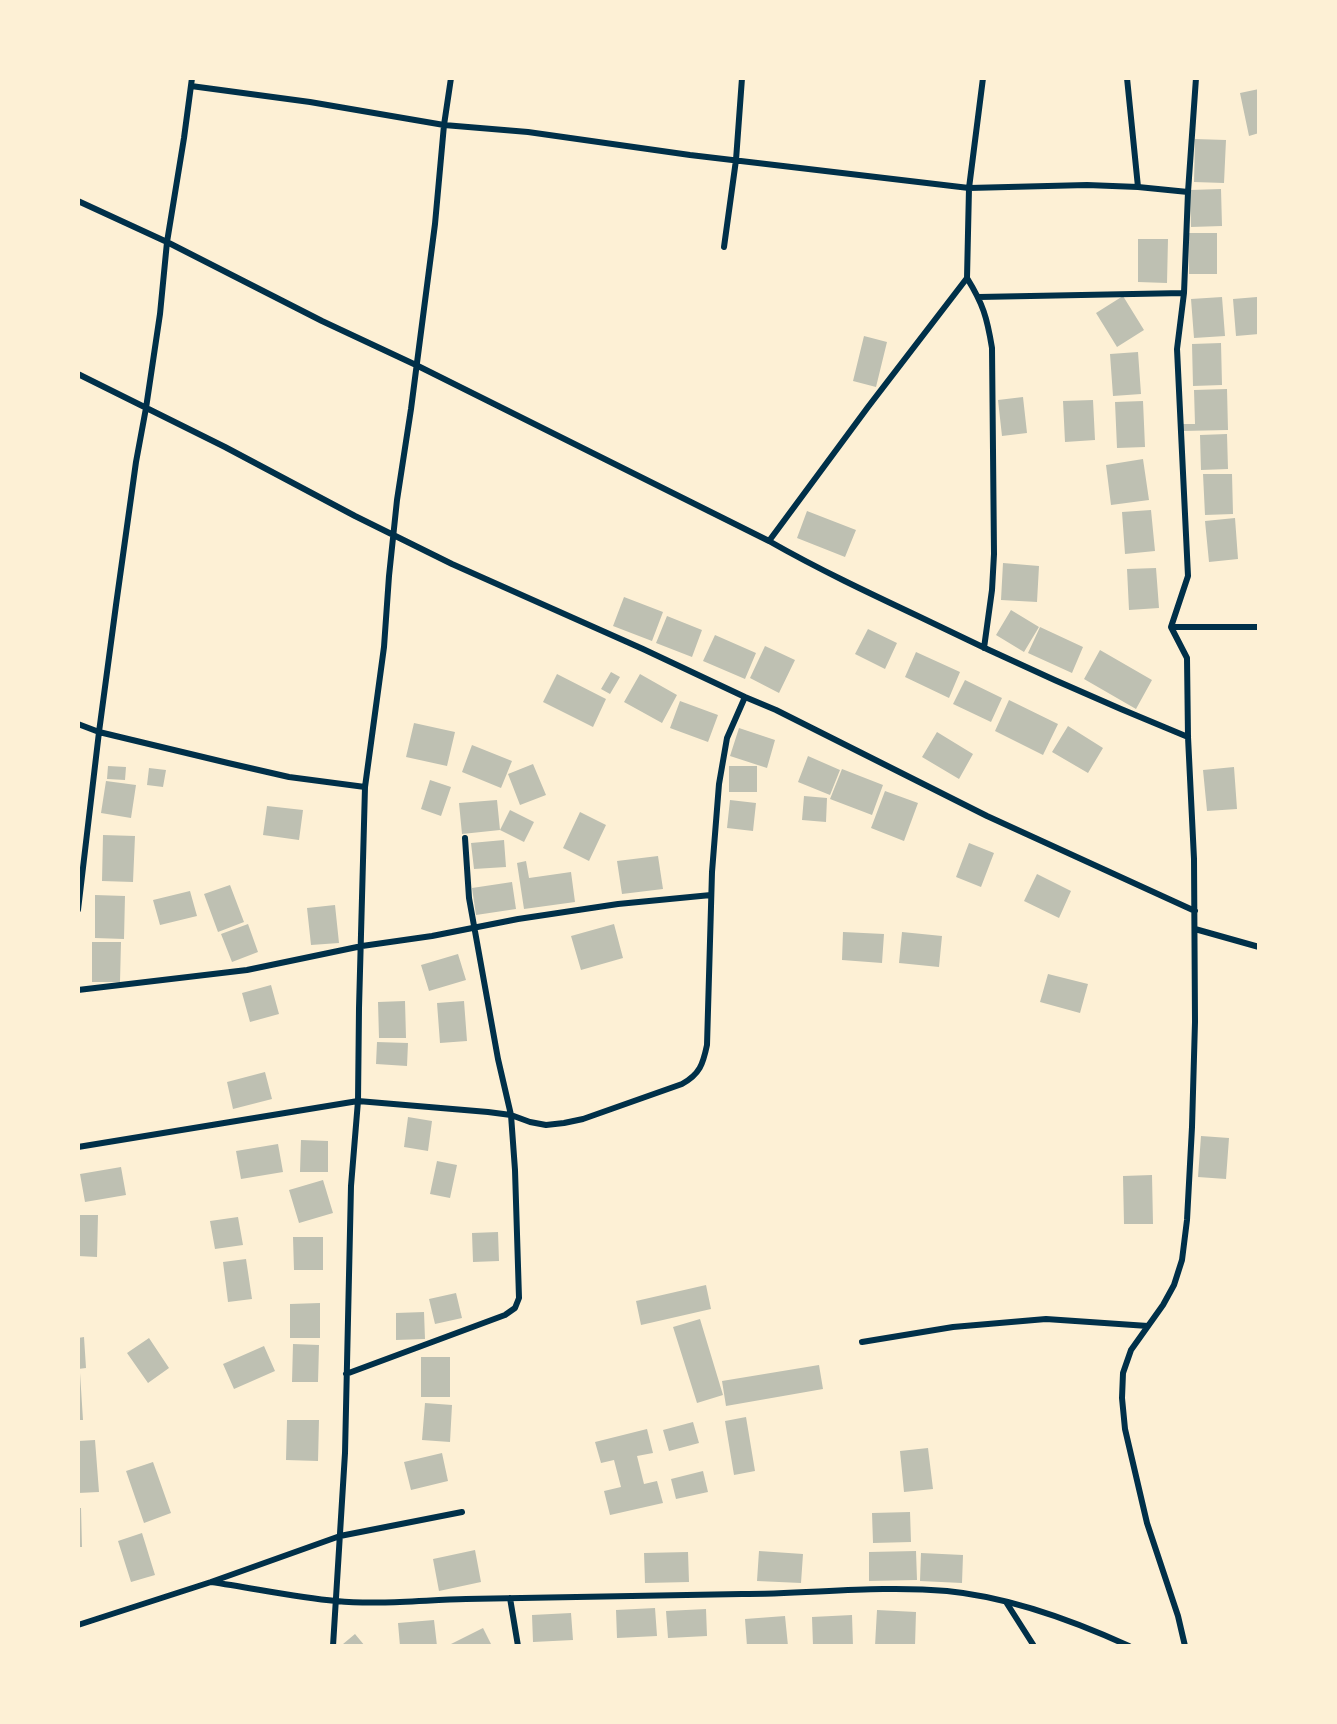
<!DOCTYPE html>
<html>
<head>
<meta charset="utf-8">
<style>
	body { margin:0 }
	#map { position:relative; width:1337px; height:1724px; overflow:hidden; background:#fdf0d5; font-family:Quicksand,sans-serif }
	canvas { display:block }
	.frame { position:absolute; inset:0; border:80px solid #fdf0d5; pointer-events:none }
</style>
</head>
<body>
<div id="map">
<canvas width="1337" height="1724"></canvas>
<div class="frame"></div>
</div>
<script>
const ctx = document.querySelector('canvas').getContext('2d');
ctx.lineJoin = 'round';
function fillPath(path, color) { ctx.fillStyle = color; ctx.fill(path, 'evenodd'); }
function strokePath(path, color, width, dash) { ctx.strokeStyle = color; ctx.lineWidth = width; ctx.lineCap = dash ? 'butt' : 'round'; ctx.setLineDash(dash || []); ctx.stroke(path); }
const building = new Path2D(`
	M1259 89V133L1249 136 1240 93Z
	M1195 139 1226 140 1224 183 1194 182Z
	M1221 189 1222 226 1191 227 1190 190Z
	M1189 233H1217V274H1189Z
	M1138 239H1168L1167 283 1138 282Z
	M1123 296 1144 330 1117 347 1096 313Z
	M1222 297 1225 336 1194 338 1191 299Z
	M1257 297 1259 334 1236 336 1233 299Z
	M864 336 887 342 876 387 853 381Z
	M1221 343 1222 385 1193 386 1192 344Z
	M1138 352 1141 394 1113 396 1110 354Z
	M1227 389 1228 430 1183 431V424H1195L1194 390Z
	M1023 397 1027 433 1002 436 998 400Z
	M1093 400 1095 440 1065 442 1063 401Z
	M1143 401 1145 447 1117 448 1115 402Z
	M1227 434 1228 469 1201 470 1200 435Z
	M1143 459 1149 500 1111 505 1106 465Z
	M1203 474H1232L1233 514 1205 515Z
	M1151 510 1155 551 1125 554 1122 512Z
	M807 511 856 530 845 557 797 538Z
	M1235 518 1238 559 1209 562 1205 521Z
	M1003 563 1039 566 1037 602 1001 600Z
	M1156 568 1159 608 1129 610 1127 569Z
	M624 597 663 612 652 641 613 626Z
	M1011 610 1039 627 1024 652 996 635Z
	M667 616 702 630 692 657 656 643Z
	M1040 627 1083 647 1072 673 1028 653Z
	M868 629 897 643 885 669 855 654Z
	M715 635 756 653 745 679 703 661Z
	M765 646 795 660 779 693 750 678Z
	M1100 650 1152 680 1136 709 1084 679Z
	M916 652 960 672 949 698 905 677Z
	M611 672 620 677 610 694 601 689Z
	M557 674 606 699 593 727 543 702Z
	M640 674 677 695 662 723 624 702Z
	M965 680 1002 698 991 722 953 704Z
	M1009 700 1058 724 1043 755 995 731Z
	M680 701 718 715 708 742 670 728Z
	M414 723 455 732 447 766 406 757Z
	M1068 726 1103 748 1088 773 1052 752Z
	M739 728 775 740 767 768 730 756Z
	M937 732 973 754 959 779 922 757Z
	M472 745 512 761 501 788 462 772Z
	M808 756 840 770 830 795 798 782Z
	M533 764 546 795 520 805 508 774Z
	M108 766 126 767 125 780 107 779Z
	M729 766H757V792H729Z
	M1234 767 1237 809 1207 811 1203 770Z
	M149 768 166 770 163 787 147 785Z
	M842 769 883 785 872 815 830 799Z
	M430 780 451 787 441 816 421 809Z
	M106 781 136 785 131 818 101 813Z
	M885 791 918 803 904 841 871 828Z
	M804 796 827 798 826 822 802 820Z
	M497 800 500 830 510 810 534 822 524 842 500 830 462 834 459 803Z
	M730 800 756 803 753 831 727 828Z
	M267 806 303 810 299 840 263 835Z
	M580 812 606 825 589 861 563 848Z
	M103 835 135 836 133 882 102 881Z
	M504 840 506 867 474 869 471 843Z
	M969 843 994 853 981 887 956 877Z
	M658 856 663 889 622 894 617 861Z
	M526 861 529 878 571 872 575 902 524 909 517 863Z
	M1037 874 1071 891 1059 918 1024 901Z
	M512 882 516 909 476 915 472 888Z
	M230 885 244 922 218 932 204 894Z
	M190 891 197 916 160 925 153 900Z
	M95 895 125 896 124 939 95 938Z
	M335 905 339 943 311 945 307 908Z
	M248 924 258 952 232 962 221 934Z
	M614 924 623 958 581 970 571 936Z
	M843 932 884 934 882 963 842 960Z
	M902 932 942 936 939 967 899 963Z
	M92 942H121L120 982H92Z
	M458 954 466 980 429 991 421 965Z
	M1048 974 1088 984 1080 1013 1040 1002Z
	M271 985 279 1014 250 1022 242 993Z
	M405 1001 406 1038H379L378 1002Z
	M464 1001 467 1041 440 1043 437 1003Z
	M377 1042 408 1043 407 1066 376 1064Z
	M265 1072 272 1099 233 1109 227 1082Z
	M408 1117 432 1121 428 1151 404 1147Z
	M1201 1136 1229 1138 1226 1179 1198 1177Z
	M301 1140 328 1141V1172H300Z
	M278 1144 283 1172 241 1179 236 1151Z
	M437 1161 457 1165 450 1198 430 1194Z
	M121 1167 126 1195 85 1202 80 1174Z
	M1152 1175 1153 1224H1124L1123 1176Z
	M323 1180 333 1213 299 1223 289 1190Z
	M78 1215H98L97 1257 78 1256Z
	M238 1217 243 1245 215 1249 210 1221Z
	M498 1232 499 1261 473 1262 472 1233Z
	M293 1237H323V1270H294Z
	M246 1259 252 1299 228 1302 223 1262Z
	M706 1285 711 1309 641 1325 636 1301Z
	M456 1293 462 1318 435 1324 429 1299Z
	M320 1303V1338H290V1304Z
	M424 1312 425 1339 396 1340V1313Z
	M700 1319 723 1395 697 1403 673 1327Z
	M84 1337 86 1368 78 1369V1338Z
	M149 1338 169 1368 148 1383 127 1353Z
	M293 1344 319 1345 318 1382H292Z
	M264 1346 275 1371 234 1389 223 1364Z
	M421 1357H450V1397H421Z
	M819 1365 823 1389 726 1406 722 1381Z
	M78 1373H80L83 1420H78Z
	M425 1403 452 1405 450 1442 422 1440Z
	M746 1417 755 1471 734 1475 725 1421Z
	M287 1420H319L318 1461 286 1460Z
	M693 1422 699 1443 669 1451 663 1430Z
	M647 1429 653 1453 637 1456 644 1484 657 1481 663 1503 610 1515 604 1491 621 1487 614 1460 601 1463 595 1442Z
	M95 1440 99 1492 78 1493V1441Z
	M928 1448 933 1489 904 1492 900 1451Z
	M442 1453 448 1481 411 1490 404 1462Z
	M153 1462 171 1513 144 1523 126 1471Z
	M703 1471 708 1492 676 1499 671 1479Z
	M78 1508H81L82 1547H78Z
	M910 1512 911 1542 873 1543 872 1513Z
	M142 1533 155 1575 131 1582 118 1541Z
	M475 1550 481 1582 439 1591 433 1559Z
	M759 1551 803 1554 801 1583 757 1581Z
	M916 1551 917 1580 869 1581V1552Z
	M688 1552 689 1582 645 1583 644 1553Z
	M921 1553 963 1555 962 1583 920 1581Z
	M655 1608 657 1636 617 1638 616 1610Z
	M706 1609 707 1636 668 1638 666 1611Z
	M877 1610 916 1612 915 1646H875Z
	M571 1613 573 1640 533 1642 532 1615Z
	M852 1615 853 1646H813L812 1617Z
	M785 1616 788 1646H747L745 1619Z
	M434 1620 437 1646H400L398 1623Z
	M483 1628 492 1646H452L451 1644Z
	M355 1634 365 1646H345L343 1644Z`);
const minor = new Path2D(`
	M1127 78 1138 187
	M191 86 310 102 444 125 528 132 690 155 969 188 1087 185 1138 187 1188 192
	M78 201 167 242 322 321 416 365 769 541C818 569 869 593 920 617 1008 660 1097 700 1188 737
	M724 247 736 160 742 78
	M967 278C983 304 987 317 992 348L994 554 992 590 984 648
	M979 297 1184 293
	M78 374 225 447 355 516 452 564 643 649 745 697 776 710 987 816 1195 911
	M769 541 868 407 967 278 969 188 983 78
	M1171 627H1259
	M78 724 99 732 228 763 289 777 365 787
	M78 910 99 732 116 605 136 462 146 408 160 314 167 242 184 138 192 78
	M1195 929 1259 947
	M78 990 247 970 362 946 432 936 518 919 618 904 711 895
	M78 1147 358 1101 488 1112 511 1115 530 1122 546 1125 564 1123 583 1119 682 1084C700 1074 703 1064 707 1045L712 872 719 784 727 738 745 697
	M862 1342 953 1327 1046 1319 1148 1326
	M346 1374 505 1315 515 1308 519 1298 515 1170 511 1115 498 1059 469 898 465 838
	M211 1582C253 1588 294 1597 336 1601 379 1605 423 1600 466 1599 558 1597 650 1595 742 1594 810 1594 879 1585 947 1591 1010 1597 1072 1620 1129 1646
	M510 1598 518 1646
	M1006 1602 1034 1646
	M78 1625 211 1582 340 1536 462 1512
	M333 1646 345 1453 351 1186 358 1101 359 1008 365 787 384 647 389 576 397 500 411 409 435 224 444 125 451 78
	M1185 1646 1178 1616 1147 1523 1125 1429 1122 1398 1123 1373 1131 1350 1163 1305 1174 1285 1182 1260 1187 1220 1192 1127 1195 1022 1194 859 1188 737 1187 658 1171 627 1188 576 1177 349 1184 293 1188 192 1196 78`);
fillPath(building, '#bec0b2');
strokePath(minor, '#003049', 6);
</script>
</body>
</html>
